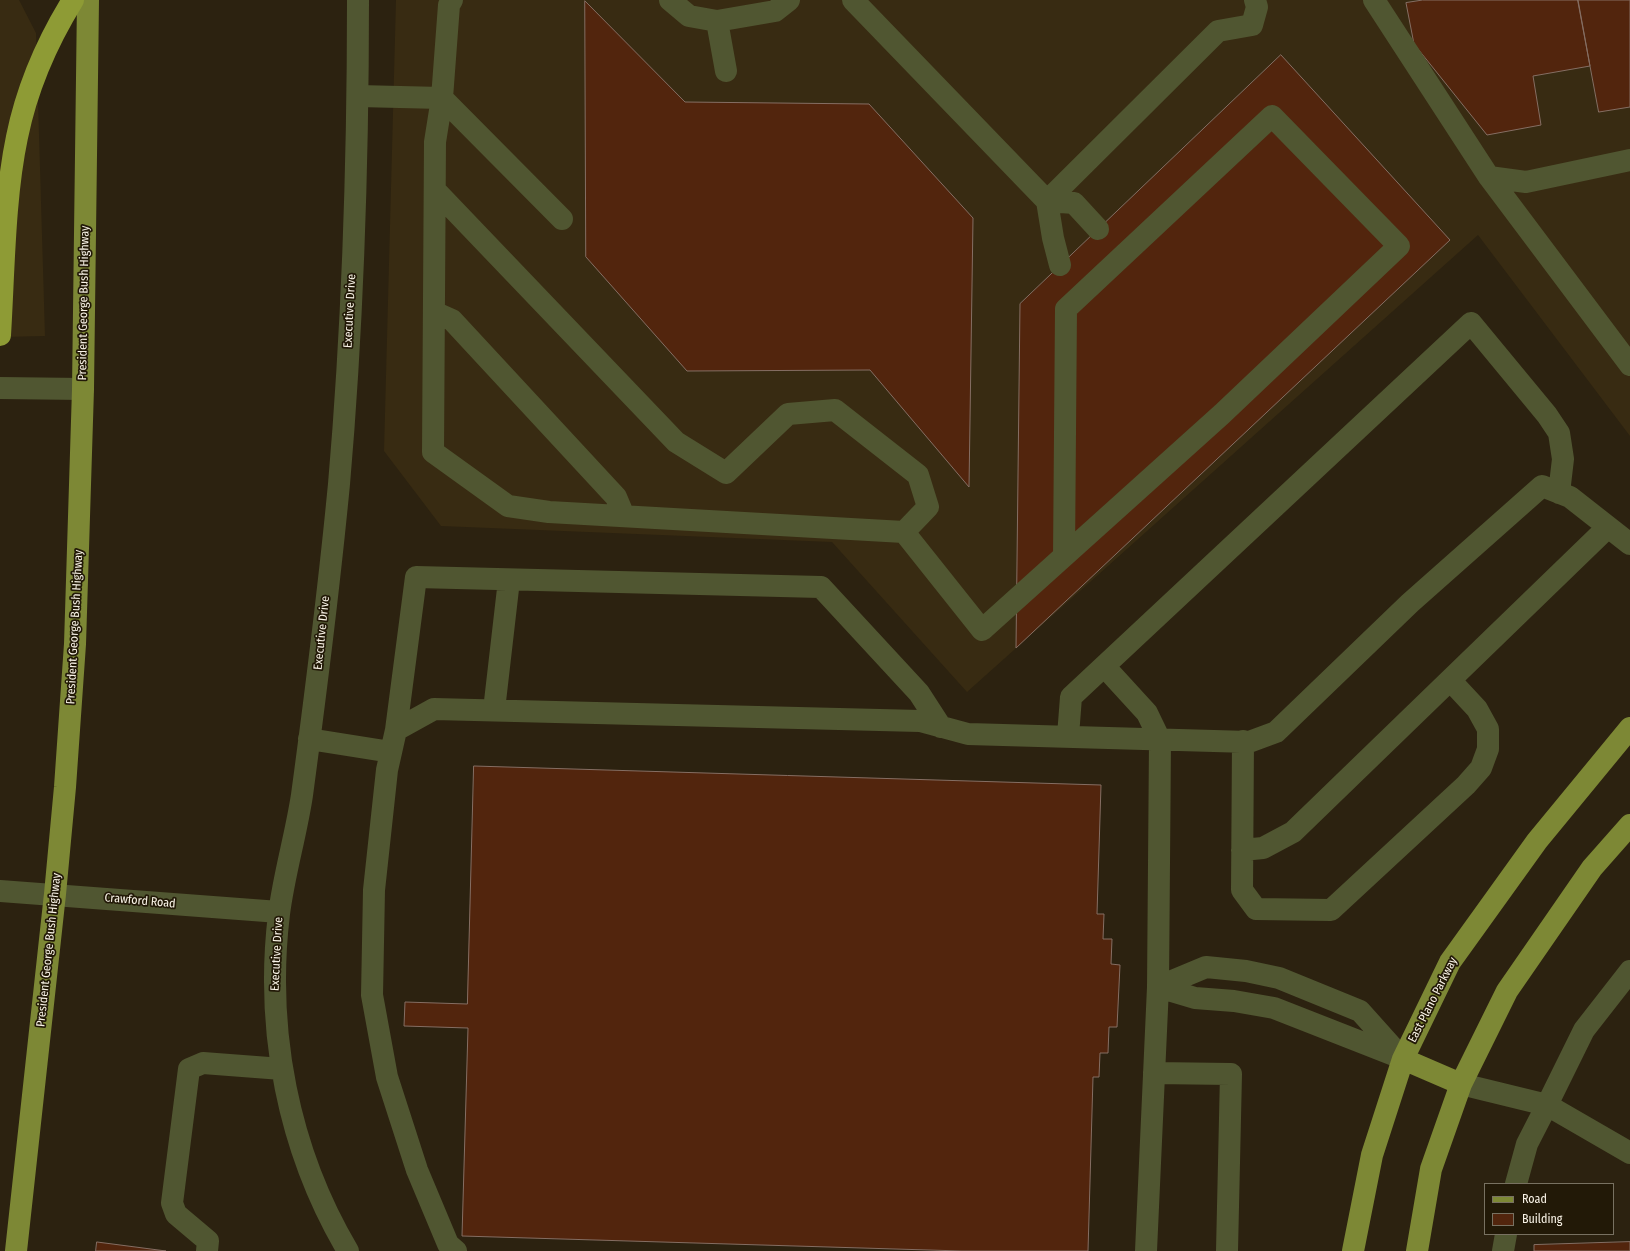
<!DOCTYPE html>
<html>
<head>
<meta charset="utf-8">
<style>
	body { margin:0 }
	#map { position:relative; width:1630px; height:1251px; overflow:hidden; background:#2c2210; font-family:"Fira Sans Condensed",sans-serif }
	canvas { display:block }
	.legend { position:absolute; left:1484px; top:1183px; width:130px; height:52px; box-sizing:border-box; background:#221907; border:1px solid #787161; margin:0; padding:5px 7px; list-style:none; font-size:12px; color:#faf4e8 }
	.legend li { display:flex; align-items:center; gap:8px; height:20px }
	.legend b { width:20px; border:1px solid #787161 }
</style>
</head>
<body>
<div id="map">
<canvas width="1630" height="1251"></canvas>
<ul class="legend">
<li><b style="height:5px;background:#7d8835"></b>Road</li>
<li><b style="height:11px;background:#52250d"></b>Building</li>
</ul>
</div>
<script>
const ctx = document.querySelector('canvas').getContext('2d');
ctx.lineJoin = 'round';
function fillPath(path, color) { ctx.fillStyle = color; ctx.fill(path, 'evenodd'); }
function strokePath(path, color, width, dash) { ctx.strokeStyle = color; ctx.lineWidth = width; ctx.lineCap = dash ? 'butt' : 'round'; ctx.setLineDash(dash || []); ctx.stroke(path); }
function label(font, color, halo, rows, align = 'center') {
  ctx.font = font + ' "Fira Sans Condensed",sans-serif'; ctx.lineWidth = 3.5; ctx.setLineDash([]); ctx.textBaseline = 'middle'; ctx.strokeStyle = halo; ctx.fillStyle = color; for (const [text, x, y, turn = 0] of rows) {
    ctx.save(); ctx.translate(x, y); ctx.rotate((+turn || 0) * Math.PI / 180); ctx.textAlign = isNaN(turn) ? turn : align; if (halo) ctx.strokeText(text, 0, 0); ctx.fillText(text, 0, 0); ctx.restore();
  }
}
const built = new Path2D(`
	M0 0H19L36 33 45 336 0 337Z
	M396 0H1630V436L1478 235 967 692 832 542 441 526 384 451Z`);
const building = new Path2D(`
	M1423 0H1578L1590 66 1533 76 1541 125 1487 135 1414 44 1406 3Z
	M1578 0H1630V107L1599 112Z
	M585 1 685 102 869 104 973 218 969 487 870 370 687 371 586 257Z
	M1281 55 1450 240 1016 648 1020 304Z
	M474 766 1101 785 1097 914H1104L1103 939H1112L1111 964 1120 965 1117 1027H1109L1108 1053H1100L1099 1077H1093L1088 1251H962L462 1236 468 1028 404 1026 405 1002 467 1004Z
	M97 1242 166 1251H96Z
	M1630 1242V1251H1534V1245Z`);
const minor = new Path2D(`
	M452 0 449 5 442 98 562 219
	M670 0 689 16 717 21 775 11 789 0
	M853 0 1047 201 1218 31 1252 25 1257 7 1255 0
	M1374 0 1489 177 1526 182 1630 160
	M717 21 726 71
	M358 96 442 98 435 142 433 452 508 506 549 512 904 532 928 507 918 475 835 410 788 414 726 473 676 442 435 190
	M1489 177 1630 365
	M1060 265 1053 238 1047 201 1074 203 1098 229
	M434 312 452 320 616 497 624 516
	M0 388 83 389
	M904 532 982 630 1222 414 1399 246 1272 116 1066 309 1064 556
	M1104 666 1147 713 1160 740 1158 987 1146 1251
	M494 710 509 580
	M396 730 416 577 821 587 919 693 941 727
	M1068 736 1071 697 1471 323 1547 415 1559 433 1563 459 1559 493
	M309 739 391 752
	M1243 741 1242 890 1256 909 1331 910 1466 785 1481 768 1488 749V729L1477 709 1450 680
	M1242 850 1263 848 1293 832 1608 527
	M0 891 279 912
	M1630 971 1584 1030 1547 1105 1630 1153
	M1158 987 1206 967 1246 971 1279 978 1360 1011 1403 1059
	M1158 987 1195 998 1234 1001 1274 1008 1399 1057
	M1154 1073 1231 1074 1227 1251
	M1461 1084 1547 1105 1527 1144 1516 1184
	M207 1251 208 1241 176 1214 172 1203 189 1069 203 1063 282 1069
	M348 1251C288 1150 265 1030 279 914 284 874 296 835 302 795 316 691 329 588 339 484 353 323 358 161 358 0
	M456 1251 448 1244 417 1170 387 1077 372 995 374 890 387 770 396 730 434 709 920 721 968 734 1249 742 1276 732 1410 603 1542 486 1570 497 1630 544
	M1503 1251 1506 1234`);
const major = new Path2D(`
	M1403 1059 1461 1084
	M16 1251 55 894 65 787 75 644 83 389 88 0
	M1353 1251 1372 1155 1403 1059 1450 962 1537 841 1630 728
	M1417 1251 1431 1169 1461 1084 1507 991 1592 868 1630 825`);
const highway = new Path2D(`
	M0 335C4 271 4 199 17 137 27 88 47 42 73 0`);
const streetNames = [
	["President George Bush Highway",84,303,-89],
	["Executive Drive",350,311,-87],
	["President George Bush Highway",75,627,-87],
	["Executive Drive",322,633,-84],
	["Crawford Road",140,901,5],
	["President George Bush Highway",49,950,-84],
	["Executive Drive",277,954,-87],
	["East Plano Parkway",1433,1000,-63]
];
fillPath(built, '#382b12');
fillPath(building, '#52250d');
strokePath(building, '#856e63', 1);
strokePath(minor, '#505631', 22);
strokePath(major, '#7d8835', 22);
strokePath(highway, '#8e9b35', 22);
label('12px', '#faf4e8', '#221907', streetNames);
</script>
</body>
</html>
